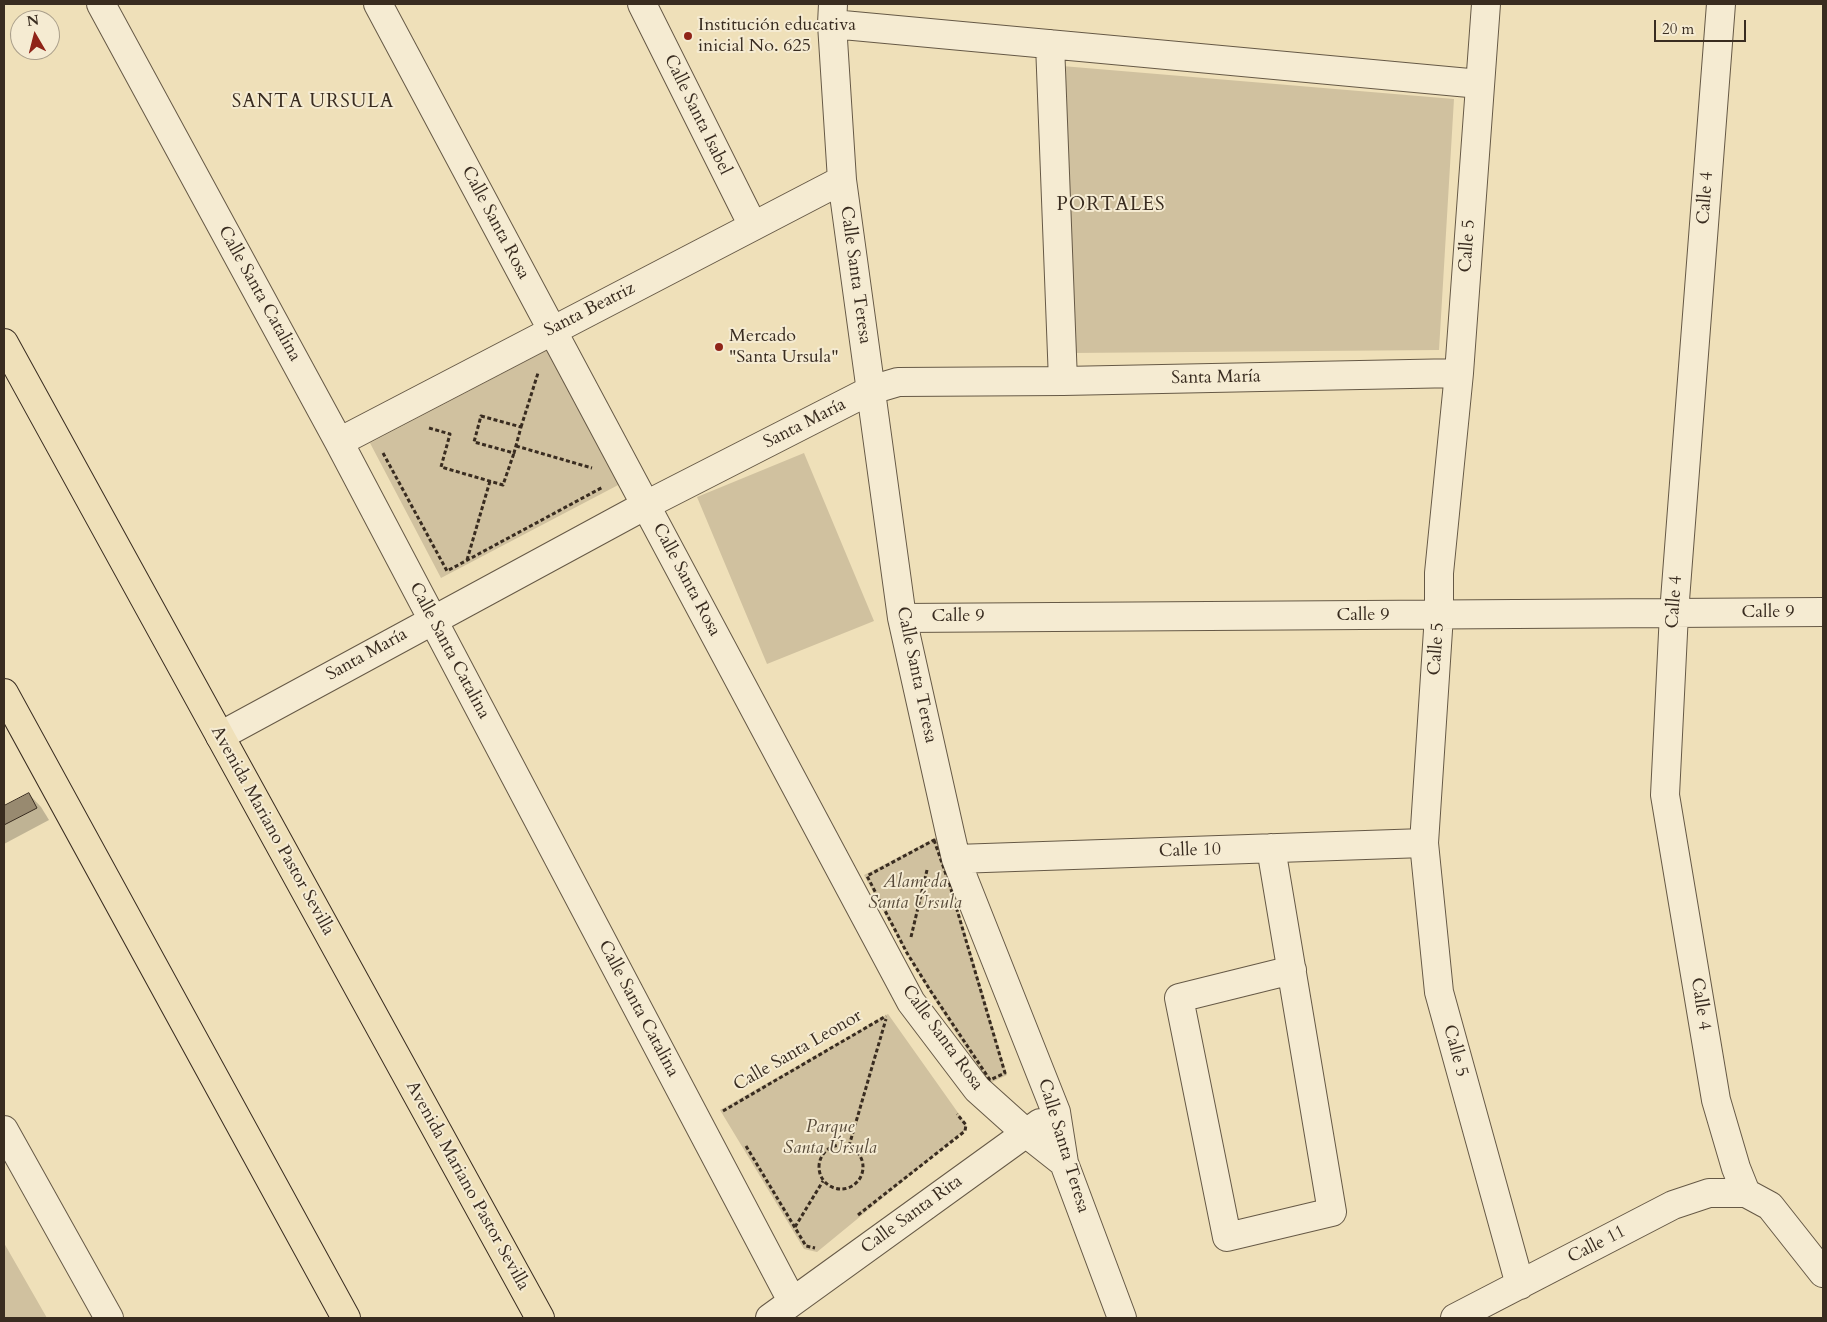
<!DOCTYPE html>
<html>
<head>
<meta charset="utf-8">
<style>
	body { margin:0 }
	#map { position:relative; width:1827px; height:1322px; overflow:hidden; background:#efe0b9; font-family:Cardo,serif }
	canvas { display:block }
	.frame { position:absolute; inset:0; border:5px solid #392c20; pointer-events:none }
	.north { position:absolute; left:10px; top:10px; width:50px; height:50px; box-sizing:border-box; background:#f5ebd2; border:1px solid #aa9f8b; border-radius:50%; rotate:352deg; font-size:14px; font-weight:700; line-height:20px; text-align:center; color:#392c20 }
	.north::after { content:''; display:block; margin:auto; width:18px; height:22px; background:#8f2418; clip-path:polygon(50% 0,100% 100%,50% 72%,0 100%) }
	.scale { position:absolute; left:1654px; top:20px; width:92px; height:22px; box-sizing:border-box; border:2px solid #392c20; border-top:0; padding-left:6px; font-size:15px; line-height:18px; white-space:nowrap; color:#392c20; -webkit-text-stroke:4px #f5ebd2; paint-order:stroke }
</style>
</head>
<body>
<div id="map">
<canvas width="1827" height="1322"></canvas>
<div class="frame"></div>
<div class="north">N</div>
<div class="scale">20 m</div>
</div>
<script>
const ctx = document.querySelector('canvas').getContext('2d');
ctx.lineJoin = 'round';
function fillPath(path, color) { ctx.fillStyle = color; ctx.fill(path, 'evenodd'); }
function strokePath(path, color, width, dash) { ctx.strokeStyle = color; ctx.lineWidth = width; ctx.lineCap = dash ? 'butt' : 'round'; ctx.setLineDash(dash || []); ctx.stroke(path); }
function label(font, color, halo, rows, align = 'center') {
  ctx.font = font + ' Cardo,serif'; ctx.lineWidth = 4; ctx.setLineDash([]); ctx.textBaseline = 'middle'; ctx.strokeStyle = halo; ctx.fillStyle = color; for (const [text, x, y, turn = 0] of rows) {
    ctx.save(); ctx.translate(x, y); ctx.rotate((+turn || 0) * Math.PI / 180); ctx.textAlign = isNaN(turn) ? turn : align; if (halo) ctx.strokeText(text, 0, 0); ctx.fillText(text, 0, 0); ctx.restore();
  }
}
const green = new Path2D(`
	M1062 66 1454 99 1439 350 1071 353Z
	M551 348 622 483 441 578 370 443Z
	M804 453 874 621 767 664 697 497Z
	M937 837 1007 1075 990 1083C943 1017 902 948 864 875Z
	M888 1014 966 1124 967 1129 817 1252 804 1249 720 1110Z
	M4 1243 47 1318H4Z`);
const shadow = new Path2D(`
	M29 794 41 807 49 820 4 844V808Z`);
const building = new Path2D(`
	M29 793 37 808 4 825V806Z`);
const path = new Path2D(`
	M481 416 521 427 514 453 474 442Z
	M521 427 538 373
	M429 428 450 434 441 467 503 485 514 453
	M516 446 592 468
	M383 453 447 571 603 487
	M467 560 490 481
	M934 840 950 886 1005 1073 990 1080 930 990 907 953 867 876Z
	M911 937 927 870
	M723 1111 886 1016
	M819 1167a22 22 0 1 1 44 0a22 22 0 1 1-44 0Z
	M746 1146 806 1246 815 1248
	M849 1146 886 1019
	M858 1215 965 1131 966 1125 957 1114
	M795 1227 823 1181`);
const minor = new Path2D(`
	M101 4 339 442 792 1301
	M378 4 911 1002 977 1089 1026 1133 1064 1163
	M642 4 753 226
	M833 4 832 24 842 180 902 618 950 833 956 859 964 880 1056 1112 1064 1163 1122 1318
	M1486 4 1459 373 1439 573V615L1424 843 1439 992 1520 1285
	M1721 4 1674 613 1665 795 1716 1100 1736 1168 1746 1193
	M832 24 1480 84
	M1050 44 1063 381
	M339 442 842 180
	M902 618 1823 612
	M220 736 646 505 871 390 898 382 1063 381 1459 373
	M1271 848 1332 1212 1227 1237 1179 998 1292 970
	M956 859 1424 843
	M4 1130 109 1318
	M770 1318 1040 1123
	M1455 1318 1673 1205 1709 1193H1746L1770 1206 1823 1273`);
const major = new Path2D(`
	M4 343 540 1318
	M4 693 346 1318`);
const markers = [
	[688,36,5,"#8f2418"],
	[719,347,5,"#8f2418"]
];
const poiNames = [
	["Institución educativa",698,26],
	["inicial No. 625",698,47],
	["Mercado",729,337],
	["\"Santa Ursula\"",729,358]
];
const streetNames = [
	["Calle Santa Isabel",697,115,64],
	["Calle 4",1706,198,-86],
	["Calle Santa Rosa",495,223,62],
	["Calle 5",1468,246,-86],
	["Calle Santa Teresa",855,275,82],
	["Calle Santa Catalina",259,294,61],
	["Santa Beatriz",590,310,-27],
	["Santa María",1216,378,-1],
	["Santa María",805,424,-27],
	["Calle Santa Rosa",686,580,62],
	["Calle 4",1675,602,-86],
	["Calle 9",1768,613],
	["Calle 9",1363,616],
	["Calle 9",958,617],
	["Calle 5",1437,649,-86],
	["Calle Santa Catalina",449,651,62],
	["Santa María",367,655,-29],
	["Calle Santa Teresa",916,675,78],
	["Avenida Mariano Pastor Sevilla",272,831,61],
	["Calle 10",1190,851,-2],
	["Calle 4",1700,1004,81],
	["Calle Santa Catalina",638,1009,62],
	["Calle Santa Rosa",942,1038,54],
	["Calle Santa Leonor",798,1051,-30],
	["Calle 5",1455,1051,75],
	["Calle Santa Teresa",1063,1146,73],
	["Avenida Mariano Pastor Sevilla",467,1186,61],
	["Calle Santa Rita",912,1215,-36],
	["Calle 11",1597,1245,-27]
];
const parkNames = [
	["Alameda",915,883],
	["Santa Úrsula",915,904],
	["Parque",830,1128],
	["Santa Úrsula",830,1149]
];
const neighbourhoodNames = [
	["SANTA URSULA",313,103],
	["PORTALES",1111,206]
];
fillPath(green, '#d0c19f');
fillPath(shadow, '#0003');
fillPath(building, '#988a70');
strokePath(building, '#392c20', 1);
strokePath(minor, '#665946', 30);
strokePath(major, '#392c20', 30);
strokePath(path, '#392c20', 3, [4, 2.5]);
strokePath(minor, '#f5ebd2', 28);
strokePath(major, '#efe0b9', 28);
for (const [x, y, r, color] of markers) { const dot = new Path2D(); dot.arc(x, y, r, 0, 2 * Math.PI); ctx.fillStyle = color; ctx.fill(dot); strokePath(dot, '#f5ebd2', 2); }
label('18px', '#392c20', '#f5ebd2', poiNames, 'left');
label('18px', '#392c20', '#f5ebd2', streetNames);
label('italic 18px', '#574a39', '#f5ebd2', parkNames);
ctx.letterSpacing = '1px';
label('19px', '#392c20', '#f5ebd2', neighbourhoodNames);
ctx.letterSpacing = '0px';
</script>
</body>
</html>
